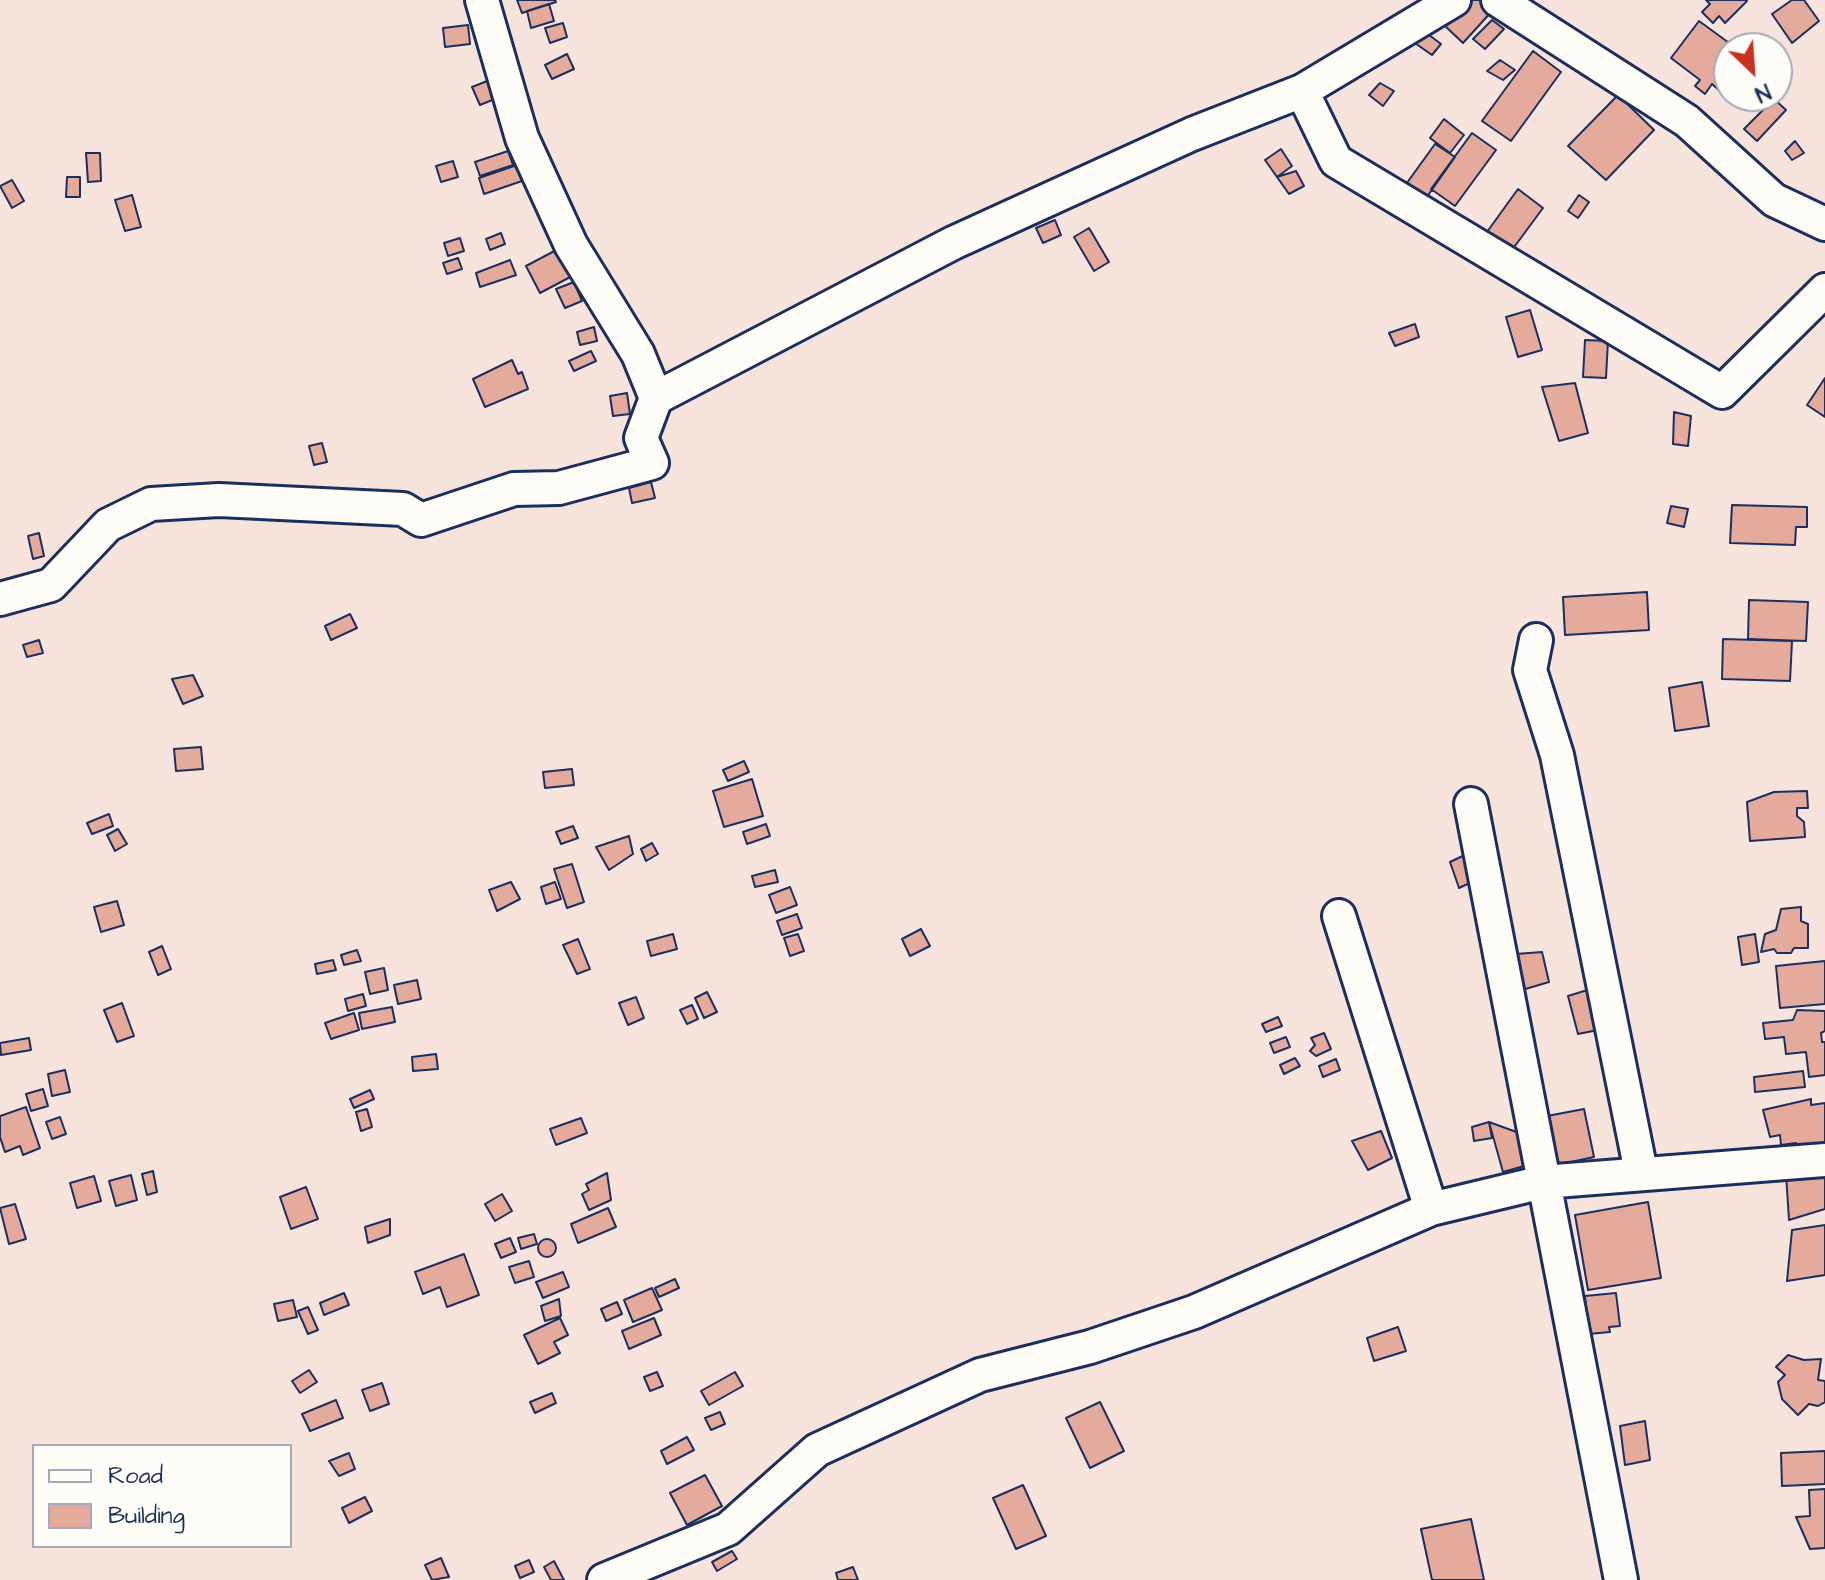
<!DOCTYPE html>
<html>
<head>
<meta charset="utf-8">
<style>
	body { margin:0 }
	#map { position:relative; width:1825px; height:1580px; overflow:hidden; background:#f6e4dc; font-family:"Architects Daughter",sans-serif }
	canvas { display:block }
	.legend { position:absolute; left:32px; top:1444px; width:260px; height:104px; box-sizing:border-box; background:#fdfcf7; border:2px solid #a3aaba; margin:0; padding:10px 14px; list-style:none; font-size:24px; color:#1b2f5e }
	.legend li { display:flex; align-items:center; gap:16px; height:40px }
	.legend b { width:40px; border:2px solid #a3aaba }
	.north { position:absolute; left:1713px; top:32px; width:80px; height:80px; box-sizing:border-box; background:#fdfcf7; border:2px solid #a3aaba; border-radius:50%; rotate:155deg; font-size:22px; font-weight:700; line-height:32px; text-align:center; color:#1b2f5e }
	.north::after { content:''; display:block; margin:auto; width:28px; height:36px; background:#c8321e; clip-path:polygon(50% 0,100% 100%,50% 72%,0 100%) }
</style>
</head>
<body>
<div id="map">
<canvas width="1825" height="1580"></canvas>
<ul class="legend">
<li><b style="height:10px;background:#fdfcf7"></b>Road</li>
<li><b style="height:22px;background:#e4ab9c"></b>Building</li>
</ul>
<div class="north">N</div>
</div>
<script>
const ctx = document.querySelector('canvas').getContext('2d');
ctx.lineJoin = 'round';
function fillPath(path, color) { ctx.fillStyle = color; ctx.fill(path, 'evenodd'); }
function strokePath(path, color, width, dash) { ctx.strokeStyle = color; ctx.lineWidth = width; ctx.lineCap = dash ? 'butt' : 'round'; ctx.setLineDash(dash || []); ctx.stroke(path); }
const building = new Path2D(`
	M517 0H555L556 2 522 13Z
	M1468 0H1482L1493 10 1463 43 1444 25Z
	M1706 0H1746L1747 1 1725 23 1719 16 1713 23 1702 12 1710 4Z
	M1792 0H1804L1819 21 1792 43 1772 14Z
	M549 4 554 21 531 28 527 11Z
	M1492 20 1504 29 1485 49 1473 39Z
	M1699 21 1736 48H1729V82L1721 92 1712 84 1705 94 1695 86 1700 80 1671 58Z
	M563 23 567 37 550 43 545 28Z
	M468 25 470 44 445 47 443 28Z
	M1420 28 1441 44 1432 55 1409 39Z
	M1533 51 1561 72 1511 141 1482 121Z
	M567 54 574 69 552 79 545 65Z
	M1500 60 1515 70 1503 80 1487 71Z
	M495 78 502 96 480 105 472 87Z
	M1380 83 1394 91 1383 106 1369 95Z
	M1618 95 1654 130 1606 180 1568 146Z
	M1774 99 1786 110 1757 141 1744 129Z
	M1444 119 1464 135 1450 153 1430 138Z
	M1472 133 1496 150 1455 206 1431 189Z
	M1795 141 1804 153 1792 160 1785 151Z
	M1435 144 1455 157 1424 201 1404 187Z
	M1281 149 1292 166 1277 177 1265 160Z
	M508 151 513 165 480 176 475 162Z
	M86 153H100L101 181 88 182Z
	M453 161 458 177 441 182 436 166Z
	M517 165 522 181 484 194 479 178Z
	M1296 171 1304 186 1289 194 1277 177Z
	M67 177H80V197H66Z
	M12 180 24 201 12 208 0 186Z
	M1518 189 1543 208 1512 250 1487 232Z
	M132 195 141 227 125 231 115 200Z
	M1579 195 1589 202 1578 218 1568 211Z
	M1055 220 1061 235 1043 243 1036 228Z
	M1089 228 1109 262 1094 271 1074 237Z
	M501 233 505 244 490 250 486 239Z
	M460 238 464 251 448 256 444 243Z
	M560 248 574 275 540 293 526 266Z
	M458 258 462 269 447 274 443 263Z
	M510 260 516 275 480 287 476 273Z
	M574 282 582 301 565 308 556 289Z
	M1530 310 1542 350 1518 357 1506 317Z
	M1415 324 1419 337 1395 346 1389 333Z
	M594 327 597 341 580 345 577 332Z
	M1585 340 1608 341 1606 378 1583 377Z
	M591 351 596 361 574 371 569 361Z
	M512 360 518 374 522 372 528 389 485 407 473 379Z
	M1825 378V417L1807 405Z
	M1575 383 1588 433 1559 441 1542 387Z
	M627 393 630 414 613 416 610 396Z
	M1674 412 1691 416 1688 446 1673 444Z
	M322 443 327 462 314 465 309 446Z
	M651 482 655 498 632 503 629 488Z
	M1732 505 1807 507V527H1796L1795 545 1730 543Z
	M1671 506 1688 509 1684 527 1667 523Z
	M39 533 44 556 33 559 28 536Z
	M1647 592 1649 630 1565 635 1563 597Z
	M1749 600 1808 602 1806 641 1748 639Z
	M350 614 357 628 331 640 325 626Z
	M1723 639 1792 641 1790 681 1722 679Z
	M39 640 43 653 27 657 23 645Z
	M193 675 203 696 183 704 172 679Z
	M1702 682 1709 726 1675 731 1669 688Z
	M201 747 203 769 176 771 174 749Z
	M744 761 749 772 728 781 723 770Z
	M572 769 574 785 545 788 543 772Z
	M752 779 763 816 724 827 713 791Z
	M1807 791 1808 808H1797V816L1804 822 1805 837 1750 841 1747 802 1774 792Z
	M109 814 113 826 92 834 87 823Z
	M766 824 770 836 747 844 743 832Z
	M573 826 578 838 561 844 556 832Z
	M118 829 127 844 115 851 107 835Z
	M629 836 633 854 609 870 596 847Z
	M652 843 658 854 646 861 641 849Z
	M1467 854 1476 880 1459 888 1450 862Z
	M572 864 584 902 567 908 554 869Z
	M775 870 778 882 755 887 752 876Z
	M511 882 520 899 497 911 489 890Z
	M555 882 561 899 546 904 541 887Z
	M790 887 797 905 776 913 769 895Z
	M117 901 124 925 101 932 94 907Z
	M1801 907V921L1808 924V948H1794L1791 953H1777L1774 949 1761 952 1765 934 1776 930 1781 909Z
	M797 914 802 928 782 935 777 921Z
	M921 929 930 946 910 956 902 939Z
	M673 934 677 949 651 956 647 941Z
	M798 934 804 951 790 956 784 938Z
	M1755 934 1759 962 1742 965 1738 937Z
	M578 939 590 969 577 974 563 945Z
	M162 946 171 969 158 975 149 952Z
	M357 950 361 961 344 965 341 955Z
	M1542 952 1549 982 1512 993 1503 955Z
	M333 960 336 970 317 974 315 964Z
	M1825 961V1004L1780 1008 1776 966Z
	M384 968 388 990 370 994 365 972Z
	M417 980 421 999 398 1004 394 985Z
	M1597 987 1608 1028 1578 1034 1568 996Z
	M707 992 717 1012 704 1018 695 998Z
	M363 994 366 1006 348 1011 345 999Z
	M636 997 644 1018 628 1025 619 1003Z
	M122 1003 134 1036 117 1042 104 1010Z
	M692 1005 698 1019 687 1024 680 1010Z
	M392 1007 395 1022 362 1029 359 1013Z
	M1797 1010 1825 1011V1031L1821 1033 1822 1042H1825V1075L1809 1077 1806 1052 1786 1054 1784 1037 1765 1039 1763 1023 1793 1020Z
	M354 1013 359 1030 331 1039 325 1023Z
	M1278 1017 1282 1026 1266 1032 1262 1024Z
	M1324 1033 1331 1049 1316 1056 1310 1051 1315 1045 1311 1038Z
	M1286 1037 1290 1047 1274 1053 1270 1043Z
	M29 1038 31 1050 1 1055 0 1043Z
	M436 1054 438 1069 413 1071 412 1057Z
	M1295 1058 1300 1066 1284 1074 1280 1065Z
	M1336 1059 1340 1070 1323 1077 1319 1066Z
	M65 1070 70 1092 52 1096 48 1074Z
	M1803 1071 1805 1087 1755 1092 1754 1077Z
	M43 1089 48 1106 31 1111 26 1094Z
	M370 1090 374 1099 354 1108 350 1099Z
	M1811 1099V1105L1825 1103V1146L1797 1150 1796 1143 1781 1145 1780 1135 1770 1137 1763 1110Z
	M26 1107 40 1148 23 1155 20 1146 5 1152 0 1137V1116Z
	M367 1109 372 1127 361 1131 356 1112Z
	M1584 1109 1594 1157 1557 1165 1547 1116Z
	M60 1117 66 1134 52 1139 46 1122Z
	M581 1118 587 1133 556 1145 550 1129Z
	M1489 1122 1522 1134 1531 1164 1503 1172Z
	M1489 1122 1492 1138 1474 1141 1472 1127Z
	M1381 1131 1392 1158 1368 1170 1352 1141Z
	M153 1171 157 1192 147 1195 142 1174Z
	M1825 1171V1209L1789 1220 1786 1174Z
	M607 1173 611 1200 589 1210 582 1194 589 1190 586 1184Z
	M131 1175 137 1200 116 1206 109 1181Z
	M94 1176 101 1201 77 1208 70 1183Z
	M306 1187 318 1219 291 1229 280 1197Z
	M502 1194 512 1211 495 1221 485 1204Z
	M1648 1202 1661 1278 1588 1290 1575 1215Z
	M15 1204 26 1239 9 1244 0 1208Z
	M608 1208 616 1227 578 1243 571 1224Z
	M390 1219V1235L368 1243 365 1227Z
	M1825 1225V1275L1787 1281 1792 1230Z
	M534 1234 537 1244 521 1249 518 1238Z
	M510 1238 516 1252 501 1258 495 1244Z
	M538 1248a9 9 0 1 1 18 0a9 9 0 1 1-18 0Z
	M464 1254 479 1295 447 1307 440 1287 423 1294 415 1272Z
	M529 1261 534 1277 515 1283 509 1267Z
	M563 1272 569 1287 543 1298 536 1282Z
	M675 1279 679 1288 659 1297 655 1288Z
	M652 1288 662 1310 633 1322 624 1300Z
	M344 1293 349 1305 324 1315 320 1303Z
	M1616 1293 1620 1326 1609 1327 1610 1332 1588 1334 1585 1296Z
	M559 1299 561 1316 545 1321 541 1306Z
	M293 1300 297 1317 278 1321 274 1304Z
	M617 1302 622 1314 606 1321 601 1309Z
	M308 1307 318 1330 308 1334 298 1311Z
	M560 1318 568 1335 554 1342 560 1353 538 1364 524 1335Z
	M654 1318 661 1335 629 1349 622 1331Z
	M1398 1327 1406 1351 1374 1361 1367 1338Z
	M1788 1355 1804 1360 1821 1359 1818 1380 1825 1381V1402L1818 1406 1809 1404 1798 1415 1782 1399 1778 1382 1785 1375 1776 1367Z
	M309 1370 317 1382 300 1393 292 1381Z
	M657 1372 663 1386 650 1391 644 1377Z
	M735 1372 743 1386 709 1405 701 1391Z
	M382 1383 389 1404 370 1411 362 1390Z
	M552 1393 556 1403 535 1413 530 1402Z
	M336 1400 343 1418 310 1431 302 1414Z
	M1100 1402 1124 1451 1090 1468 1066 1418Z
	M720 1412 725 1424 711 1430 705 1418Z
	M1645 1421 1650 1460 1625 1465 1620 1426Z
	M687 1437 694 1450 667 1464 661 1451Z
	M1825 1451V1484L1782 1486 1781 1453Z
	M349 1453 355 1469 339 1476 329 1461Z
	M705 1475 722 1506 687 1525 670 1493Z
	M1023 1485 1046 1536 1016 1549 993 1498Z
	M1825 1489V1548L1810 1549 1796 1517 1810 1516 1809 1490Z
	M365 1497 372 1511 349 1523 342 1508Z
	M1471 1519 1484 1580H1432L1421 1529Z
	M732 1551 737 1559 717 1571 712 1562Z
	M441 1558 449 1577 432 1580 425 1565Z
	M529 1560 534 1572 520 1578 515 1566Z
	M554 1561 564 1580H551L544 1567Z
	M853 1567 858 1580H838L836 1573Z`);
const minor = new Path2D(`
	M1498 0 1687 121 1774 200 1825 224
	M1302 91 1336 161 1722 392 1825 290
	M656 398 953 243 1192 134 1302 91 1454 0
	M0 599 51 585 108 525 151 504 219 500 403 509 421 520 514 489 559 488 652 463 641 438 656 398 638 354 571 245 522 138 482 0
	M1536 640 1530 670 1557 755 1641 1172
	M1471 804 1621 1580
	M1339 916 1431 1209
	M604 1580 728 1529 817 1450 980 1375 1090 1347 1194 1312 1431 1209 1543 1182 1825 1160`);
fillPath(building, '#e4ab9c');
strokePath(building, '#1b2f5e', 2);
strokePath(minor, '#1b2f5e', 38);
strokePath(minor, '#fdfcf7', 32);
</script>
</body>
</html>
